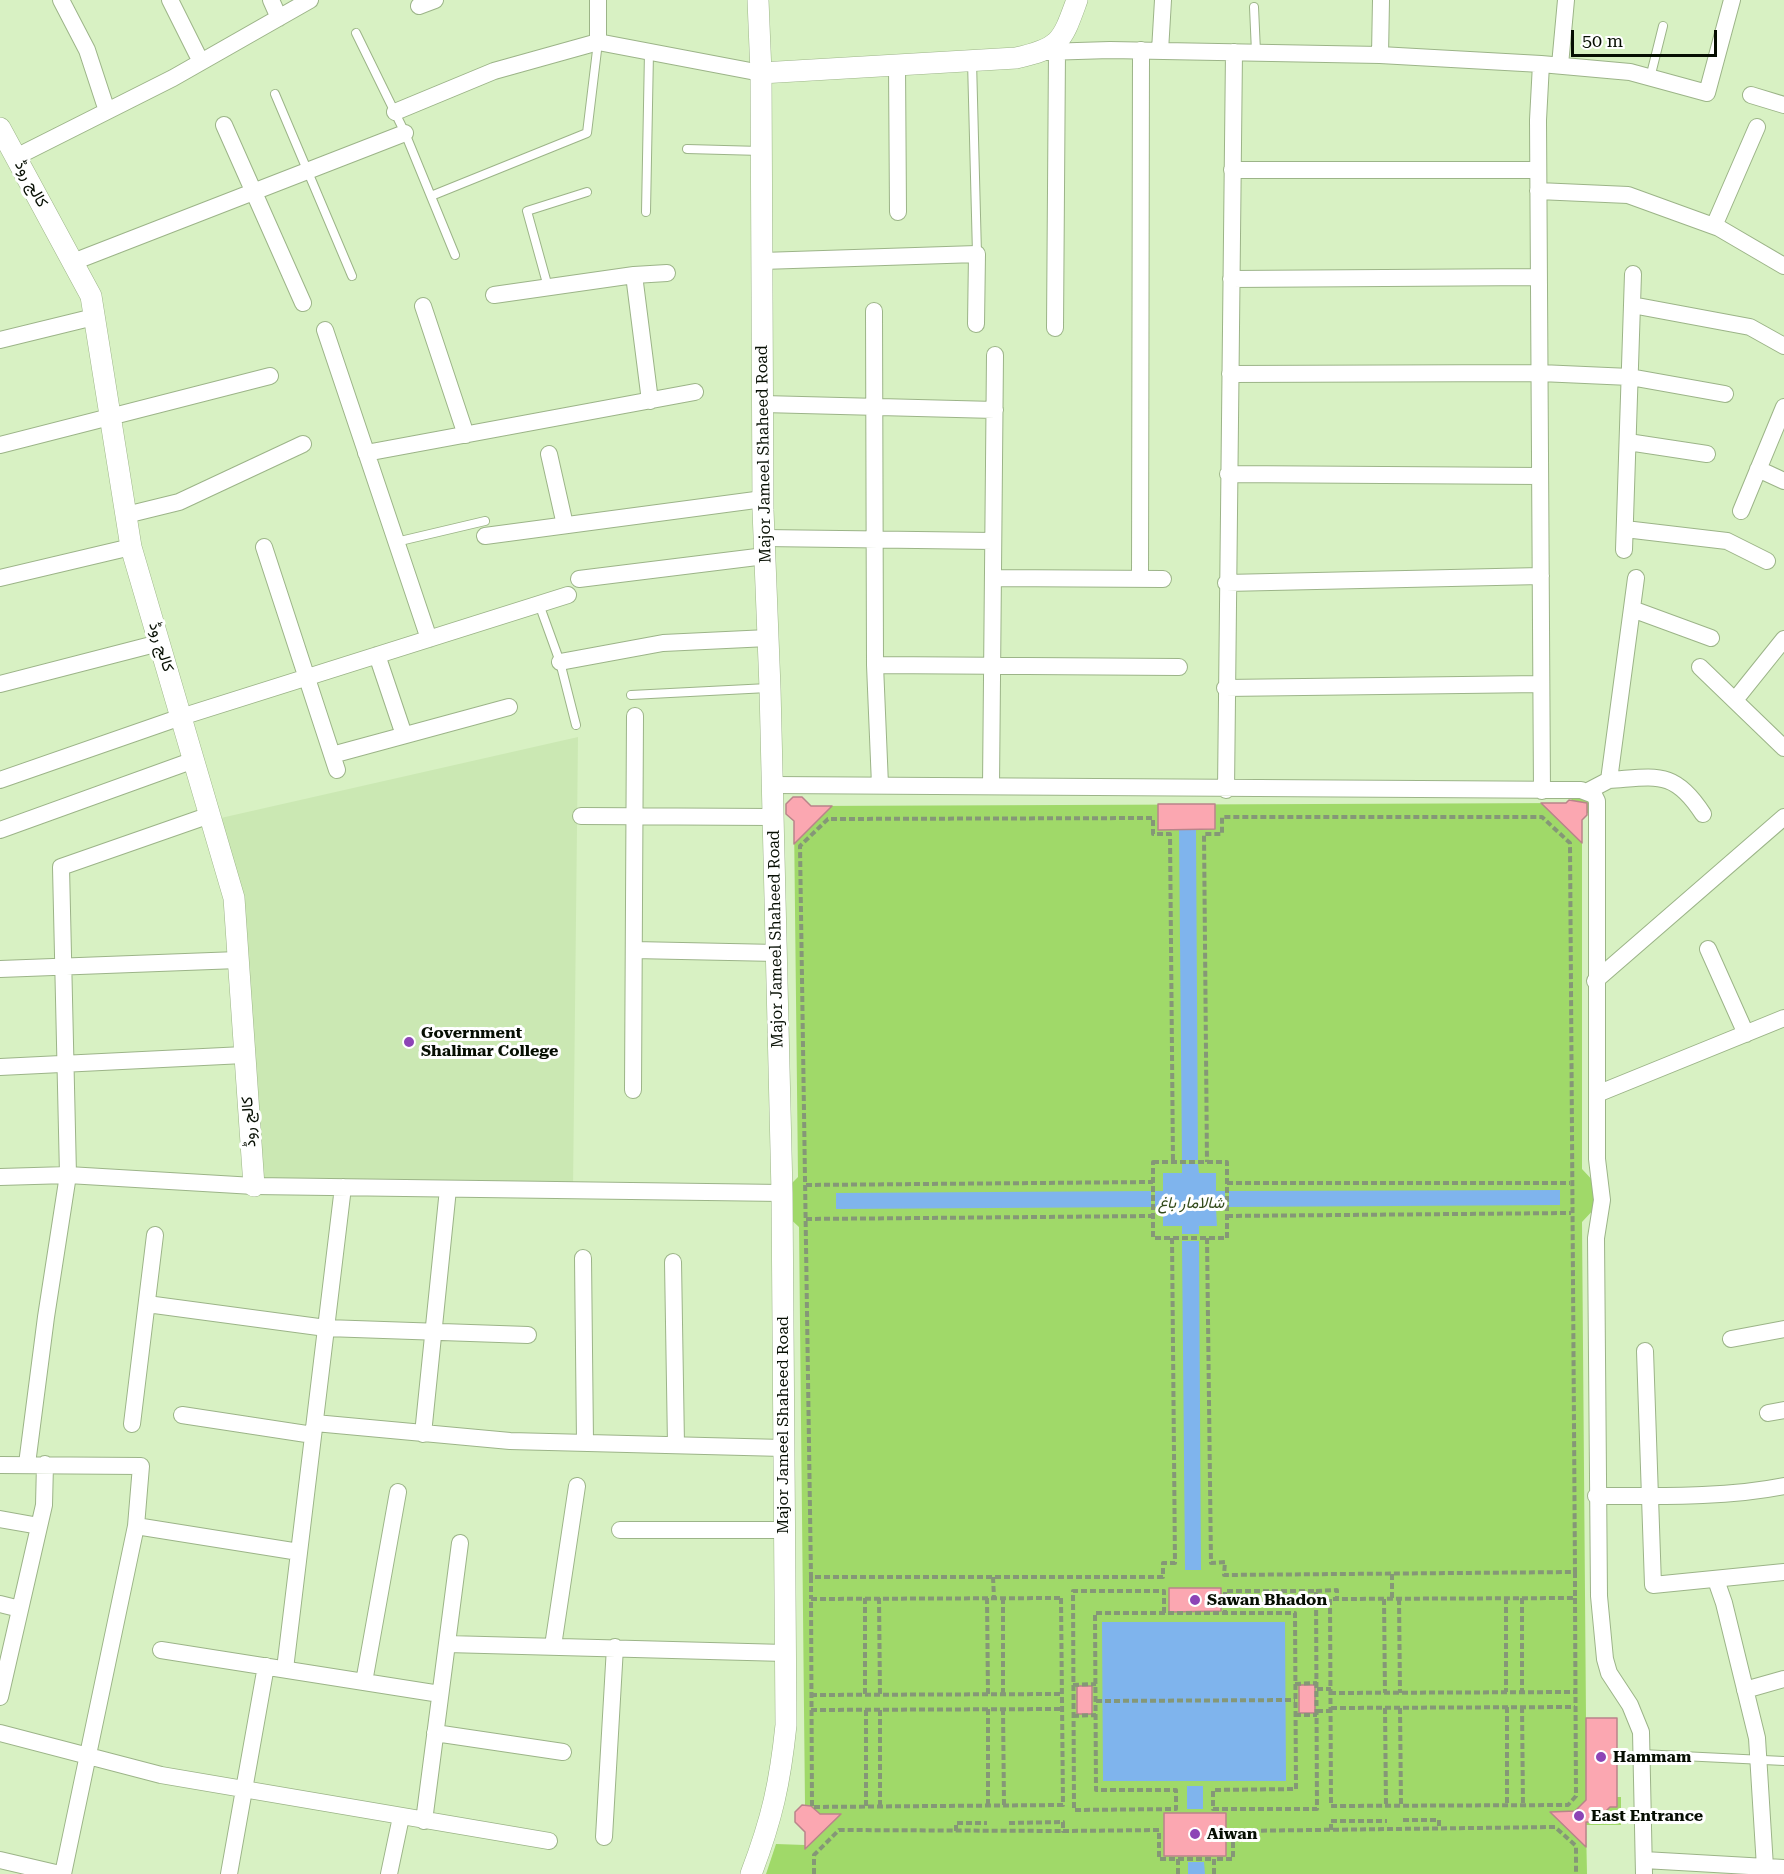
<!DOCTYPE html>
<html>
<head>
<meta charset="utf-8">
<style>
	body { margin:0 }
	#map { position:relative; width:1784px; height:1874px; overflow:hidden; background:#d8f1c3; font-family:"Roboto Serif",serif }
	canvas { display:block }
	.scale { position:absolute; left:1571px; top:30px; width:146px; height:27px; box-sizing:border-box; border:3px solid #060e02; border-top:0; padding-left:8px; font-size:18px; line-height:21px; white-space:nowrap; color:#060e02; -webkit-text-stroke:4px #fff; paint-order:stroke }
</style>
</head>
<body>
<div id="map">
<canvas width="1784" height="1874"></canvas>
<div class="scale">50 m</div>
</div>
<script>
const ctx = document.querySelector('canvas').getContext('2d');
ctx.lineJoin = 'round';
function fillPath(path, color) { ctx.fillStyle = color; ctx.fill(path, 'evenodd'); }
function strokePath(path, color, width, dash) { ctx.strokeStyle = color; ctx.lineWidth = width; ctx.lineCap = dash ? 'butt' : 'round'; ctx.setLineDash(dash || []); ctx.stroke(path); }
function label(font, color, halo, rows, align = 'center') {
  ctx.font = font + ' "Roboto Serif",Vazirmatn,serif'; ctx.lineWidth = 6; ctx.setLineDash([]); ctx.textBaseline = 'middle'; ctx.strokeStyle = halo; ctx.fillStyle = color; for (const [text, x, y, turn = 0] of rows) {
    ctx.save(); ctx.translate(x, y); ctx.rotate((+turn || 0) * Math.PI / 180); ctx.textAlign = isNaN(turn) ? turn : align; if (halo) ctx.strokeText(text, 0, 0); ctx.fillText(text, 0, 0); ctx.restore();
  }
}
const built = new Path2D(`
	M578 737 573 1190 254 1186 234 898 212 820Z`);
const green = new Path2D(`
	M1576 793H1585L1592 810 1582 817V1169L1596 1184V1207L1582 1222 1586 1718H1617V1797H1621V1825H1586L1587 1874H766L776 1844 805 1845V1829L795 1822V1812L805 1805 799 1227 786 1215V1189L798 1177 794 821 786 814V804L793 797H802L809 806 1569 803Z`);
const water = new Path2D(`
	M1179 829H1196L1198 1160H1182Z
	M1182 1164H1198L1199 1173H1216V1191H1225V1207L1216 1208 1217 1226H1199V1234H1182V1226H1163V1208L1155 1207V1191H1163V1173H1182Z
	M1560 1190V1205L1229 1207V1191Z
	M1151 1191V1207L836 1209V1193Z
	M1182 1241H1199L1201 1570H1185Z
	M1102 1622H1285L1286 1781H1103Z
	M1187 1786H1203V1809H1187Z
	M1188 1862H1204L1205 1874H1188Z`);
const building = new Path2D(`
	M793 797H802L811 806H832L794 844V821L786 814V804Z
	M1569 800 1587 803V815L1582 820V843L1541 803H1566Z
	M1158 804H1215V829L1158 830Z
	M1169 1588H1221V1611L1169 1612Z
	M1299 1685H1315V1713H1299Z
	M1077 1686H1092V1714H1077Z
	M1586 1718H1617V1807H1610L1595 1822H1586V1847L1550 1812 1575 1811 1586 1800Z
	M802 1805 811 1806 820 1814H841L805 1849V1832L795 1822V1812Z
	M1164 1813H1226V1856H1164Z`);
const path = new Path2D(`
	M1153 1162H1227V1238H1153Z
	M1227 1183H1570
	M806 1185 1153 1182
	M1227 1216 1571 1213
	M806 1219 1153 1216
	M1172 1238 1175 1563H1163V1577H811L800 846 828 819 1153 818V834H1170L1173 1162
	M1207 1238 1211 1563 1225 1562 1224 1575 1575 1572 1570 843 1542 817H1222V834H1204L1207 1162
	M1575 1572V1598
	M811 1577V1599
	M993 1577 994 1598
	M1316 1591 1337 1590V1599
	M865 1598V1695
	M879 1598 880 1695
	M987 1598 988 1694
	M1003 1598V1694
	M1061 1598 1063 1805 812 1807 811 1599Z
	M1392 1598V1574
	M1506 1598V1692
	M1522 1598V1692
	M1575 1598 1576 1796 1568 1805 1331 1806 1330 1599Z
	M1384 1599 1385 1693
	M1399 1599 1400 1693
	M1164 1613V1591H1073L1074 1810 1176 1809V1790H1096L1095 1613H1295L1296 1789 1213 1790V1809H1317L1316 1591H1225V1613
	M1295 1684 1317 1683
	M1073 1685 1096 1684
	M1317 1689H1331
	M1330 1693 1575 1692
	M811 1695 1062 1694
	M1096 1701 1295 1700
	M1507 1707V1805
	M1522 1707 1523 1805
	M1331 1708 1575 1707
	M1385 1708 1386 1805
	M1400 1708 1401 1805
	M988 1709V1806
	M1003 1709 1004 1805
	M811 1710 1062 1709
	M866 1710V1806
	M880 1710V1806
	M1317 1711H1331
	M1295 1715H1317
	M1073 1716 1096 1715
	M1403 1820H1439V1829
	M1009 1823 1063 1822V1831L1159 1830V1859H1178V1874
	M1331 1830V1821H1387
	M956 1831V1823H987
	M1178 1859H1214
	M814 1874V1855L839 1830 1063 1831
	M1214 1874V1859H1233V1831L1555 1827 1576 1846V1874`);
const service = new Path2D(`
	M1254 7 1256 52
	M356 33 405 133 455 255
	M972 61 977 254
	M1650 78 1663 26
	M275 94 352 276
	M687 149 761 151
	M431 196 587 133 598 42
	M646 212 649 52
	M548 287 527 211 587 192
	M396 542 485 521
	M539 604 560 662 576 725
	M631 695 768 688
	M1641 1754 1784 1761`);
const minor = new Path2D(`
	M61 0 87 50 107 111
	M170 0 201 62
	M271 0 279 18
	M598 0V42L761 73
	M419 6 435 0
	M1160 51 1163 0
	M1045 52 1110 50 1380 55 1541 64 1538 120 1542 791
	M1380 55 1381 0
	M1541 64 1630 72 1707 93 1732 0
	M897 65 898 212
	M1560 65 1566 0
	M1751 95 1784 105
	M395 112 494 71 598 42
	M224 125 303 303
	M16 157 173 78 310 0
	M1232 170H1538
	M1538 191 1628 195 1719 228 1784 266
	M1714 226 1757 127
	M762 261 977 254 976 324
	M73 262 405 133
	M1231 279 1539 277
	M494 295 634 275
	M1632 305 1750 327 1784 346
	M423 306 466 435
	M874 311 875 665 880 785
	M1055 328 1057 51
	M325 330 429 639
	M0 340 94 317
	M1230 374 1540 373 1630 377 1725 394
	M650 401 634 275 667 273
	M763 404 995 410
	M1628 442 1707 454
	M0 445 270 376
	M366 453 695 392
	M549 454 565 525
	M1758 469 1784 481
	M1228 474 1540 476
	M1741 511 1784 407
	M126 515 179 502 303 444
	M1625 529 1727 541 1767 561
	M485 536 763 499
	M764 538 993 541
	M264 547 337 770
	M1624 550 1633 274
	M0 578 131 547
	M993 578 1163 579
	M579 579 765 556
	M1140 579 1141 50
	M1226 583 1541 576
	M1632 609 1711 638
	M377 655 404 735
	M560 662 663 643 768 638
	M875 665 1179 667
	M1700 667 1784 748
	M0 684 159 643
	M1225 688 1541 684
	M1735 700 1784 639
	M332 755 509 707
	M0 780 181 717 568 595
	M1609 780C1656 777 1674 769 1703 814
	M773 785 1581 790 1594 795 1597 801V1159L1602 1200 1596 1238 1599 1596 1605 1659 1609 1673 1630 1705 1641 1732 1644 1874
	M991 786 995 355
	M1226 790 1234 52
	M1588 791 1609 780 1636 578
	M581 816 773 817
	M0 830 194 760
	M1708 949 1746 1034
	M634 950 777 953
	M0 969 238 960
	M1595 981 1784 817
	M0 1067 244 1055
	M633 1090 635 716
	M1597 1094 1784 1018
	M0 1177 68 1175 254 1186 782 1193
	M583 1258 585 1442
	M673 1262 676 1445
	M147 1304 326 1328 528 1335
	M1731 1339 1784 1329
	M1645 1351 1653 1585 1784 1572
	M1768 1413 1784 1410
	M182 1415 313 1435
	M315 1423 510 1441 783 1448
	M132 1424 155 1235
	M423 1434 448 1189
	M27 1464 46 1317 68 1175 61 867 210 815
	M0 1465 141 1466 136 1526 299 1552
	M1596 1496C1658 1496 1724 1498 1784 1486
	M0 1519 39 1526
	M620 1530H782
	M1716 1580 1724 1603 1757 1738 1765 1867
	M0 1604 20 1609
	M447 1644 785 1653
	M553 1646 577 1486
	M161 1650 440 1694
	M285 1669 343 1187
	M364 1682 398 1492
	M1745 1690 1784 1679
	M0 1697 44 1505 45 1464
	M0 1733 161 1775 549 1841
	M435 1733 563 1752
	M424 1821 460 1543
	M604 1837 615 1647
	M0 1860 60 1874
	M1644 1860 1784 1868
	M63 1874 136 1526
	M229 1874 266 1666
	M389 1874 401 1817`);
const tertiary = new Path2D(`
	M761 73 1016 58C1061 48 1062 41 1077 0
	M0 128 91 296 131 547 234 898 254 1186
	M751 1874C772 1819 780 1783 786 1725L782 1193 770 688 763 510 761 73 758 0`);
const markers = [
	[409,1042,6,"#8d44b6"],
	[1195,1600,6,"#8d44b6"],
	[1601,1757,6,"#8d44b6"],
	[1579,1816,6,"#8d44b6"],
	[1195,1834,6,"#8d44b6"]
];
const streetNames = [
	["کالج روڈ",31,184,61],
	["Major Jameel Shaheed Road",764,454,-91],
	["کالج روڈ",161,647,73],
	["Major Jameel Shaheed Road",776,939,-91],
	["کالج روڈ",249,1122,-94],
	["Major Jameel Shaheed Road",783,1425,-90]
];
const poiNames = [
	["Government",421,1033],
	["Shalimar College",421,1051],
	["Sawan Bhadon",1207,1600],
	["Hammam",1613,1757],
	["East Entrance",1591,1816],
	["Aiwan",1207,1834]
];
const parkNames = [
	["شالامار باغ",1191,1203]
];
fillPath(built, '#cbe8b3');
fillPath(green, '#a0d969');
fillPath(water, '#7fb4ed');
fillPath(building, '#fba7b1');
strokePath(building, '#b9848a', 1.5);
strokePath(service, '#9cb488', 10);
strokePath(minor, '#9cb488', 18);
strokePath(tertiary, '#9cb488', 22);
strokePath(path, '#859777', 4, [6, 3]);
strokePath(service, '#fff', 8);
strokePath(minor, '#fff', 16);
strokePath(tertiary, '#fff', 21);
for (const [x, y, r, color] of markers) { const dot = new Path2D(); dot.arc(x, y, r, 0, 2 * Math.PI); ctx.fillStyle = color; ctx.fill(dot); strokePath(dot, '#fff', 2); }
label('16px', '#060e02', '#fff', streetNames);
label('bold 16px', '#060e02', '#fff', poiNames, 'left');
label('italic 16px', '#334b1b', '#fff', parkNames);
</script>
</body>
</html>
